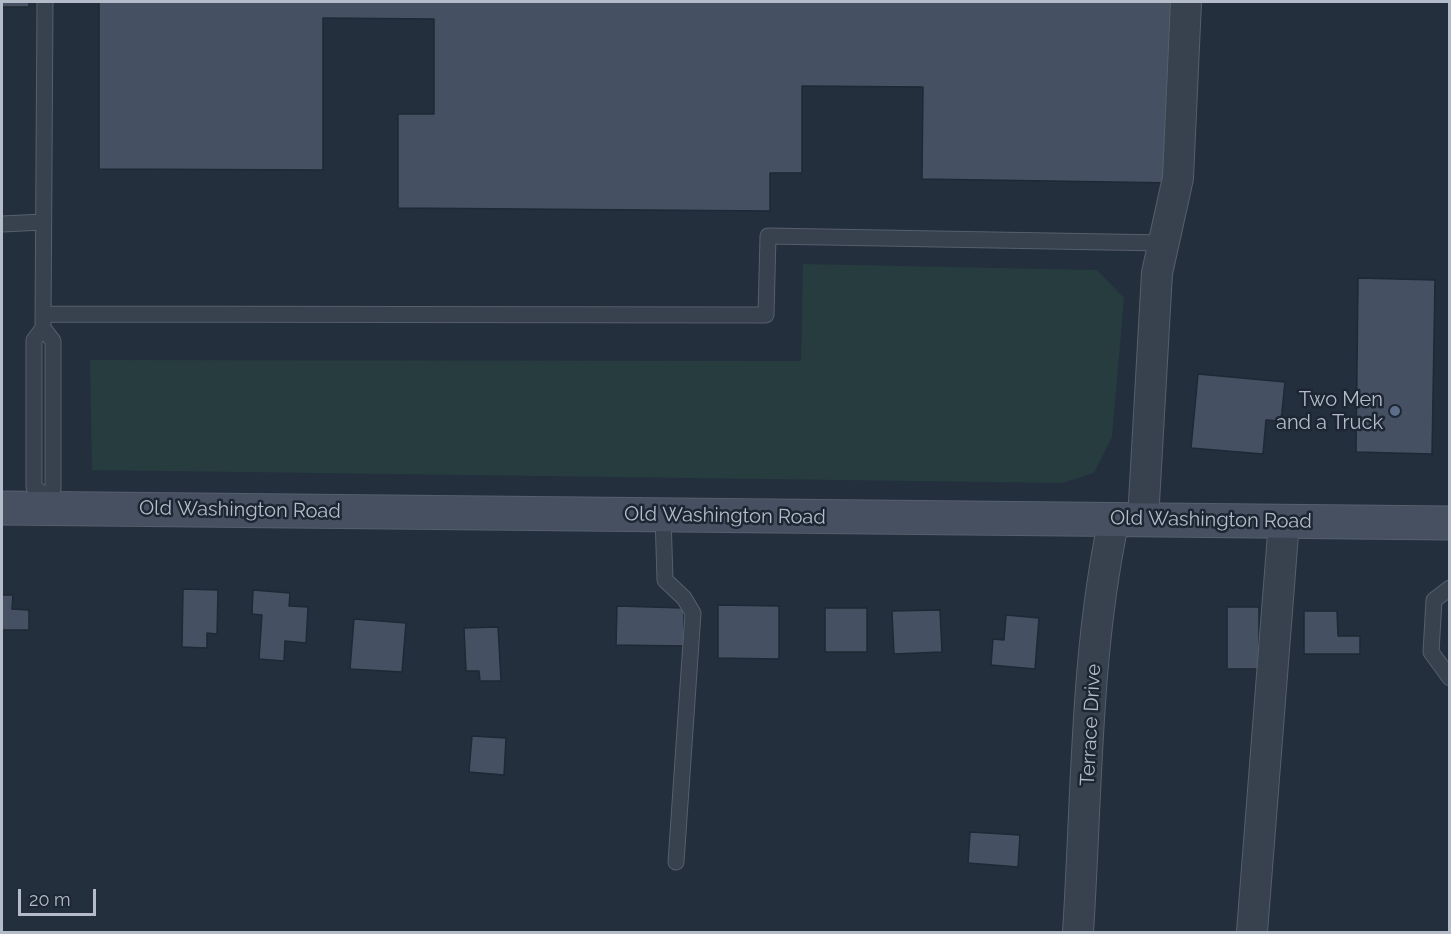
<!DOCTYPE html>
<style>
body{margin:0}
#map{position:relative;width:1451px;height:934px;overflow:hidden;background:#242f3e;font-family:Raleway,sans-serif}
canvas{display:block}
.frame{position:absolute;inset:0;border:3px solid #b4bcc9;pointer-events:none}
.scale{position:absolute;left:18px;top:889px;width:78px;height:27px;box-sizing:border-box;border:3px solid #b4bcc9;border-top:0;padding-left:8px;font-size:18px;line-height:21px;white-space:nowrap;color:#b4bcc9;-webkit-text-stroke:4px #1d2633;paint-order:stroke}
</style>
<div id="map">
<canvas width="1451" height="934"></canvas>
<div class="frame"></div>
<div class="scale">20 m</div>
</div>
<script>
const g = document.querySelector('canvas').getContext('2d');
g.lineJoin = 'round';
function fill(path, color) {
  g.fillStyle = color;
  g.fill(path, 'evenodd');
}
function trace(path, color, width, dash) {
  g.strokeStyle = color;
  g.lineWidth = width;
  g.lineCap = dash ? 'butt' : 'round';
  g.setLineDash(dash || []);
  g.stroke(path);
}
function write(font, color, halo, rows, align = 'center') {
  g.font = font + ' Raleway,sans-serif';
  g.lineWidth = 5;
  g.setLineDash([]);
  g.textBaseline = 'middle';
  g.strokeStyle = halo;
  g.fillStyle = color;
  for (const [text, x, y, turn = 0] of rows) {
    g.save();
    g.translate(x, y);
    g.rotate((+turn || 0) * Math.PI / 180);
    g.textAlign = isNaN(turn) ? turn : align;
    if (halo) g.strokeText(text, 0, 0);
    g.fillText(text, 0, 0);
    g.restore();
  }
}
const green = new Path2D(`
 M803 264 1097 270 1124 298 1112 437 1094 473 1062 483 92 470 90 360 801 361Z`);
const building = new Path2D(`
 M2 2H29V7H2Z
 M99 2H1178L1177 183 922 179 923 87 802 86V173H770V211L398 208V114H434V19L323 18V170L99 169Z
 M1358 278 1435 280 1432 454 1356 452Z
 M1198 374 1285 382 1281 421 1266 420 1263 454 1191 448Z
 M183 589 218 590 217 634 207 633V648L182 647Z
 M253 590 290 593 289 606 308 607 306 643 285 641 284 661 259 659 262 615 252 614Z
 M2 595H13L12 609 29 610V630H2Z
 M718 605 779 606V659L718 658Z
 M617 606 684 608V646L616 645Z
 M1227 607H1259V669H1227Z
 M825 608H867V652H825Z
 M940 610 942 652 894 654 892 611Z
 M1304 611H1337L1338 636H1360V654H1304Z
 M1006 615 1039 618 1035 669 991 665 993 639 1004 640Z
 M354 619 406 623 402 672 350 669Z
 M498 627 501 681H480L479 671H466L464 628Z
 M472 736 506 738 504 775 469 772Z
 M970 832 1020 835 1018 867 968 863Z`);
const lane = new Path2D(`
 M2 224 43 222
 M43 314 766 315 768 236 1164 243
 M43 328 34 340V487L45 495
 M45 495 53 489V341L43 328 45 2
 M663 515 665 580 684 598 693 613 676 862
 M1450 588 1434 600 1431 652 1450 678`);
const street = new Path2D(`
 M1143 520 1157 273 1178 178 1186 2
 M1078 932C1087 795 1085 654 1114 519
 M1252 932 1284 521`);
const secondary = new Path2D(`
 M2 508 1450 523`);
const markers = [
 [1395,411,6,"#5c6f8a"]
];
const poiNames = [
 ["Two Men",1383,400],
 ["and a Truck",1383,423]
];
const streetNames = [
 ["Old Washington Road",240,510,1],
 ["Old Washington Road",725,516,1],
 ["Old Washington Road",1211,520,1],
 ["Terrace Drive",1091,725,-87]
];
fill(green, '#263c3f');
fill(building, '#455162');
trace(building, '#1f2835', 1.5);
trace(lane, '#565f6c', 17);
trace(street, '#565f6c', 32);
trace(secondary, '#565f6c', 35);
trace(lane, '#38414e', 15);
trace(street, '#38414e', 30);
trace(secondary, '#465061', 33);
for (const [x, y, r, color] of markers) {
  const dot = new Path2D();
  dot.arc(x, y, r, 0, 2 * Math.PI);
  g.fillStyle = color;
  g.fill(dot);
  trace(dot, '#1d2633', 2);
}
write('20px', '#b4bcc9', '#1d2633', poiNames, 'right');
write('20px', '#b4bcc9', '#1d2633', streetNames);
</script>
